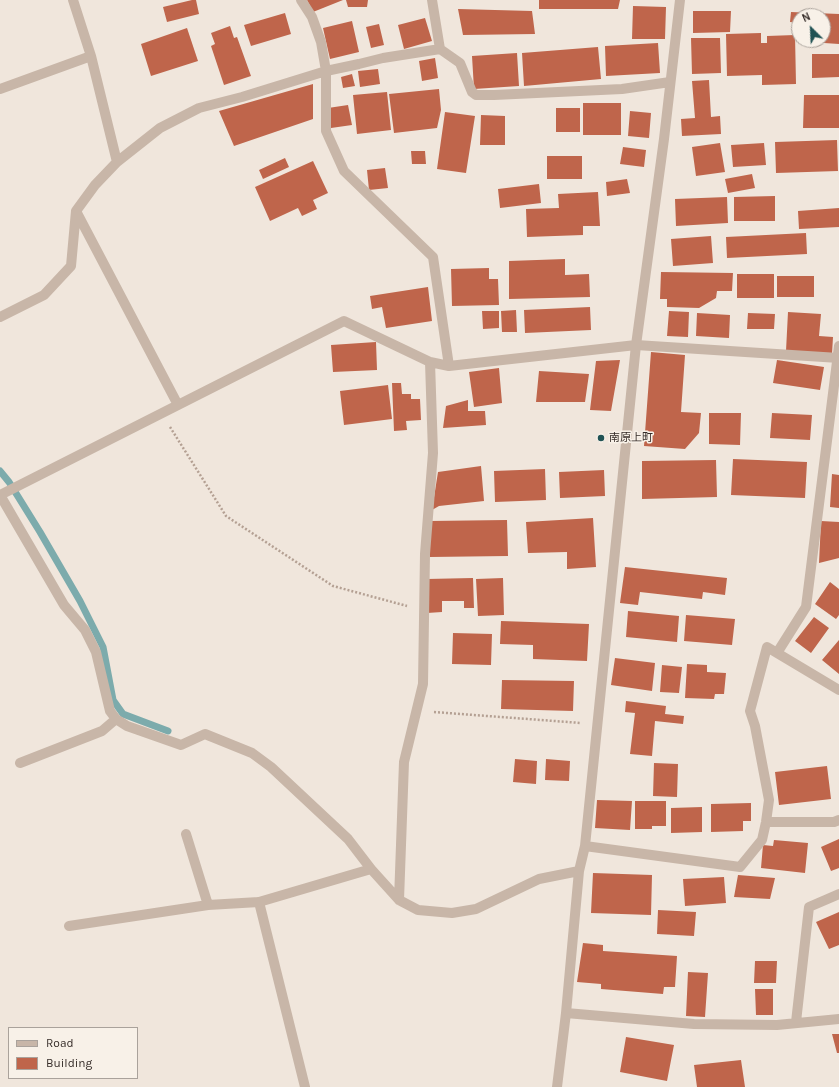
<!DOCTYPE html>
<meta charset="utf-8">
<style>
body{margin:0}
#map{position:relative;width:839px;height:1087px;overflow:hidden;background:#f0e6dc;font-family:Karla,sans-serif}
canvas{display:block}
.legend{position:absolute;left:8px;top:1027px;width:130px;height:52px;box-sizing:border-box;background:#f8f1e8;border:1px solid #aaa29b;margin:0;padding:5px 7px;list-style:none;font-size:12px;color:#352c28}
.legend li{display:flex;align-items:center;gap:8px;height:20px}
.legend b{width:20px;border:1px solid #aaa29b}
.north{position:absolute;left:791px;top:8px;width:40px;height:40px;box-sizing:border-box;background:#f8f1e8;border:1px solid #aaa29b;border-radius:50%;rotate:336deg;font-size:11px;font-weight:700;line-height:16px;text-align:center;color:#352c28}
.north::after{content:'';display:block;margin:auto;width:14px;height:18px;background:#205254;clip-path:polygon(50% 0,100% 100%,50% 72%,0 100%)}
</style>
<div id="map">
<canvas width="839" height="1087"></canvas>
<ul class="legend">
<li><b style="height:5px;background:#c8b6a8"></b>Road</li>
<li><b style="height:11px;background:#bf654b"></b>Building</li>
</ul>
<div class="north">N</div>
</div>
<script>
const g = document.querySelector('canvas').getContext('2d');
g.lineJoin = 'round';
function trace(path, color, width, dash) {
  g.strokeStyle = color;
  g.lineWidth = width;
  g.lineCap = dash ? 'butt' : 'round';
  g.setLineDash(dash || []);
  g.stroke(path);
}
function fill(path, color) {
  g.fillStyle = color;
  g.fill(path, 'evenodd');
}
function write(font, color, halo, rows, align = 'center') {
  g.font = font + ' Karla,"Noto Sans JP",sans-serif';
  g.lineWidth = 3;
  g.setLineDash([]);
  g.textBaseline = 'middle';
  g.strokeStyle = halo;
  g.fillStyle = color;
  for (const [text, x, y, turn = 0] of rows) {
    g.save();
    g.translate(x, y);
    g.rotate((+turn || 0) * Math.PI / 180);
    g.textAlign = isNaN(turn) ? turn : align;
    if (halo) g.strokeText(text, 0, 0);
    g.fillText(text, 0, 0);
    g.restore();
  }
}
const stream = new Path2D(`
 M0 471 9 482 40 532 80 601 103 647 113 700 123 714 168 731`);
const building = new Path2D(`
 M192 0H196L199 14 167 22 163 7Z
 M307 0H343L313 12Z
 M346 0H368L367 7H348Z
 M539 0H620L618 9H539Z
 M633 6 666 7 665 39H632Z
 M458 9 532 11 535 34 463 35Z
 M693 11H731L730 32 693 33Z
 M791 12 839 14V44L809 42V40H823V16H799V23L790 22Z
 M285 13 291 34 251 46 244 25Z
 M425 18 432 41 404 49 398 25Z
 M352 21 359 52 330 59 323 28Z
 M379 24 384 45 371 48 366 27Z
 M230 26 234 38 237 37 251 76 224 85 211 46 215 44 211 33Z
 M187 28 198 61 151 76 141 44Z
 M761 33V43H767V36L795 35 796 84 762 85V75L727 76 726 34Z
 M691 38H720L721 73 692 74Z
 M658 43 660 73 606 76 605 46Z
 M598 47 601 79 524 86 522 53Z
 M517 53 519 86 474 89 472 56Z
 M812 54H839V77L812 78Z
 M435 58 438 78 422 81 419 61Z
 M378 69 380 84 360 87 358 71Z
 M352 74 355 86 343 88 341 77Z
 M709 80 711 117 720 116 721 134 682 136 681 119 695 118 692 81Z
 M313 84V119L234 146 219 111Z
 M439 89 441 110 437 128 394 133 389 94Z
 M387 92 391 130 357 134 353 95Z
 M804 95H839V128H803Z
 M583 103H621V135H583Z
 M348 105 352 125 331 128 328 108Z
 M556 108H580V132H556Z
 M630 111 651 113 649 138 628 136Z
 M445 112 475 116 466 173 437 169Z
 M481 115 505 116V145H480Z
 M837 140 838 171 776 173 775 142Z
 M720 143 725 172 696 176 692 147Z
 M764 143 766 165 733 167 731 145Z
 M623 147 646 150 644 167 620 164Z
 M411 151H425L426 164H412Z
 M547 156H582V179H547Z
 M285 158 289 167 263 179 259 170Z
 M313 161 328 193 313 200 317 209 302 216 298 208 270 221 255 187Z
 M385 168 388 188 369 190 367 170Z
 M752 174 755 188 728 193 725 179Z
 M627 179 630 193 607 196 606 182Z
 M539 184 541 203 500 208 498 189Z
 M598 192 600 226H583V235L527 237 526 209 559 208 558 194Z
 M775 196V221H734V197Z
 M727 197 728 223 676 226 675 199Z
 M839 208V227L799 229 798 211Z
 M806 233 807 254 727 258 726 237Z
 M711 236 713 263 673 266 671 239Z
 M565 259V275L589 274 590 297 509 299V261Z
 M489 268V279H498L499 305 452 306 451 269Z
 M661 272 733 273 732 291H717L716 298 699 308 667 307V299H660Z
 M737 274H774V298H737Z
 M777 276H814V297H777Z
 M428 287 432 321 386 328 382 307 372 309 370 296Z
 M590 307 591 330 525 333 524 310Z
 M516 310 517 332H502L501 311Z
 M482 311H499V328L483 329Z
 M669 311 689 312 688 337 667 336Z
 M788 312 821 314 819 336 833 337 832 354 786 351Z
 M697 313 730 315 729 338 696 336Z
 M748 313 775 314 774 329H747Z
 M376 342 377 370 333 372 331 345Z
 M651 352 685 355 681 412 701 413 699 433 685 449 644 446Z
 M620 360 611 411 590 410 596 361Z
 M777 360 824 367 820 390 773 383Z
 M499 368 502 403 474 407 469 372Z
 M539 371 589 374 585 402H536Z
 M392 383H401L402 394H411V399H420L421 420 406 421 407 430 394 431Z
 M388 385 392 419 344 425 340 391Z
 M468 400V411H485L486 425 443 428 446 406Z
 M709 413H741L740 445 709 444Z
 M772 413 812 415 810 440 770 438Z
 M733 459 807 462 805 498 731 495Z
 M716 460 717 497 642 499V461Z
 M481 466 484 501 439 506 432 510 438 472Z
 M545 469 546 500 495 502 494 471Z
 M604 470 605 496 560 498 559 472Z
 M832 474 839 475V508L830 507Z
 M593 518 596 567 567 569V552L528 553 526 522Z
 M507 520 508 556 430 557V521Z
 M821 521 839 522V558L819 563Z
 M625 567 727 578 725 595 703 592 702 599 640 592 638 605 620 603Z
 M473 578 474 608H464V601H442V612L427 613V579Z
 M503 578 504 615 478 616 476 579Z
 M830 582 839 589V615L836 619 815 604Z
 M628 611 679 616 677 642 626 637Z
 M686 615 735 619 732 645 684 641Z
 M814 617 829 628 811 653 795 641Z
 M501 621 589 624 587 661 533 659V645L500 644Z
 M453 633 492 634 491 665 452 664Z
 M839 640V674L822 660Z
 M615 658 655 663 652 691 611 685Z
 M687 664 707 665V672L726 673 724 694H715L714 699 685 698Z
 M662 665 682 667 679 693 660 692Z
 M502 680 574 681 573 711 501 709Z
 M626 701 666 706 665 714 684 716 683 724 655 721 652 756 630 754 635 713 625 712Z
 M515 759 537 761 536 784 513 782Z
 M546 759 570 761 569 781 545 780Z
 M654 763 678 764 677 797 653 796Z
 M827 766 831 799 779 805 775 772Z
 M597 800 632 801 630 830 595 828Z
 M635 801H666V826H652V829H635Z
 M751 803V821H743V831L711 832V804Z
 M702 807V832L671 833V808Z
 M839 839V868L831 871 821 847Z
 M774 840 808 843 805 873 761 868 763 845 773 846Z
 M593 873 652 875 651 915 591 913Z
 M738 875 775 878 770 899 734 897Z
 M724 877 726 903 685 906 683 879Z
 M658 910 696 912 694 936 657 934Z
 M839 912V945L829 949 816 922Z
 M583 943 603 945V951L677 956 675 987H664L663 994 601 989V984L577 982Z
 M755 961H777L776 983H754Z
 M688 972 708 973 705 1017 686 1016Z
 M755 989H773V1015H756Z
 M832 1034H839V1053H837Z
 M626 1037 674 1045 667 1081 620 1072Z
 M741 1060 745 1087H697L694 1065Z`);
const path = new Path2D(`
 M170 427 226 516 333 586 407 606
 M434 712 581 723`);
const lane = new Path2D(`
 M636 345 839 358
 M259 902 305 1087`);
const street = new Path2D(`
 M301 0 312 17 321 42 326 71V131L344 171 433 257 449 366
 M432 0 440 49 460 63 472 92 476 95H494L622 89 670 82
 M91 56 117 162 160 128 199 108 242 97 326 71 359 64 383 58 440 49
 M0 89 91 56 73 0
 M76 211 178 405
 M0 317 44 295 71 266 76 211 95 185 117 162
 M0 495 64 605 85 630 96 652 110 711 116 719 127 726 181 745 205 734 252 753 271 767 348 839 371 869 399 900 418 910 452 913 476 909 539 879 579 871
 M0 495 344 321 430 362 449 366 636 345
 M777 653 806 607 839 346
 M20 763 102 731 116 719
 M766 822H834L839 820
 M186 834 208 905
 M585 846 740 867 762 840 766 822 769 800 755 726 750 711 767 647 839 690
 M399 900 404 762 423 684 425 554 433 453 430 362
 M69 926 208 905 259 902 371 869
 M566 1013 694 1024 777 1025 839 1019
 M796 1022 809 907 839 894
 M557 1087 566 1013 579 871 585 846 636 345 664 139 680 0`);
const markers = [
 [601,438,4,"#205254"]
];
const poiNames = [
 ["南原上町",609,438]
];
trace(stream, '#7cabac', 7);
fill(building, '#bf654b');
trace(path, '#b4a093', 2.5, [2, 2]);
trace(lane, '#c8b6a8', 10);
trace(street, '#c8b6a8', 10);
for (const [x, y, r, color] of markers) {
  const dot = new Path2D();
  dot.arc(x, y, r, 0, 2 * Math.PI);
  g.fillStyle = color;
  g.fill(dot);
  trace(dot, '#f8f1e8', 1.5);
}
write('11px', '#352c28', '#f8f1e8', poiNames, 'left');
</script>
